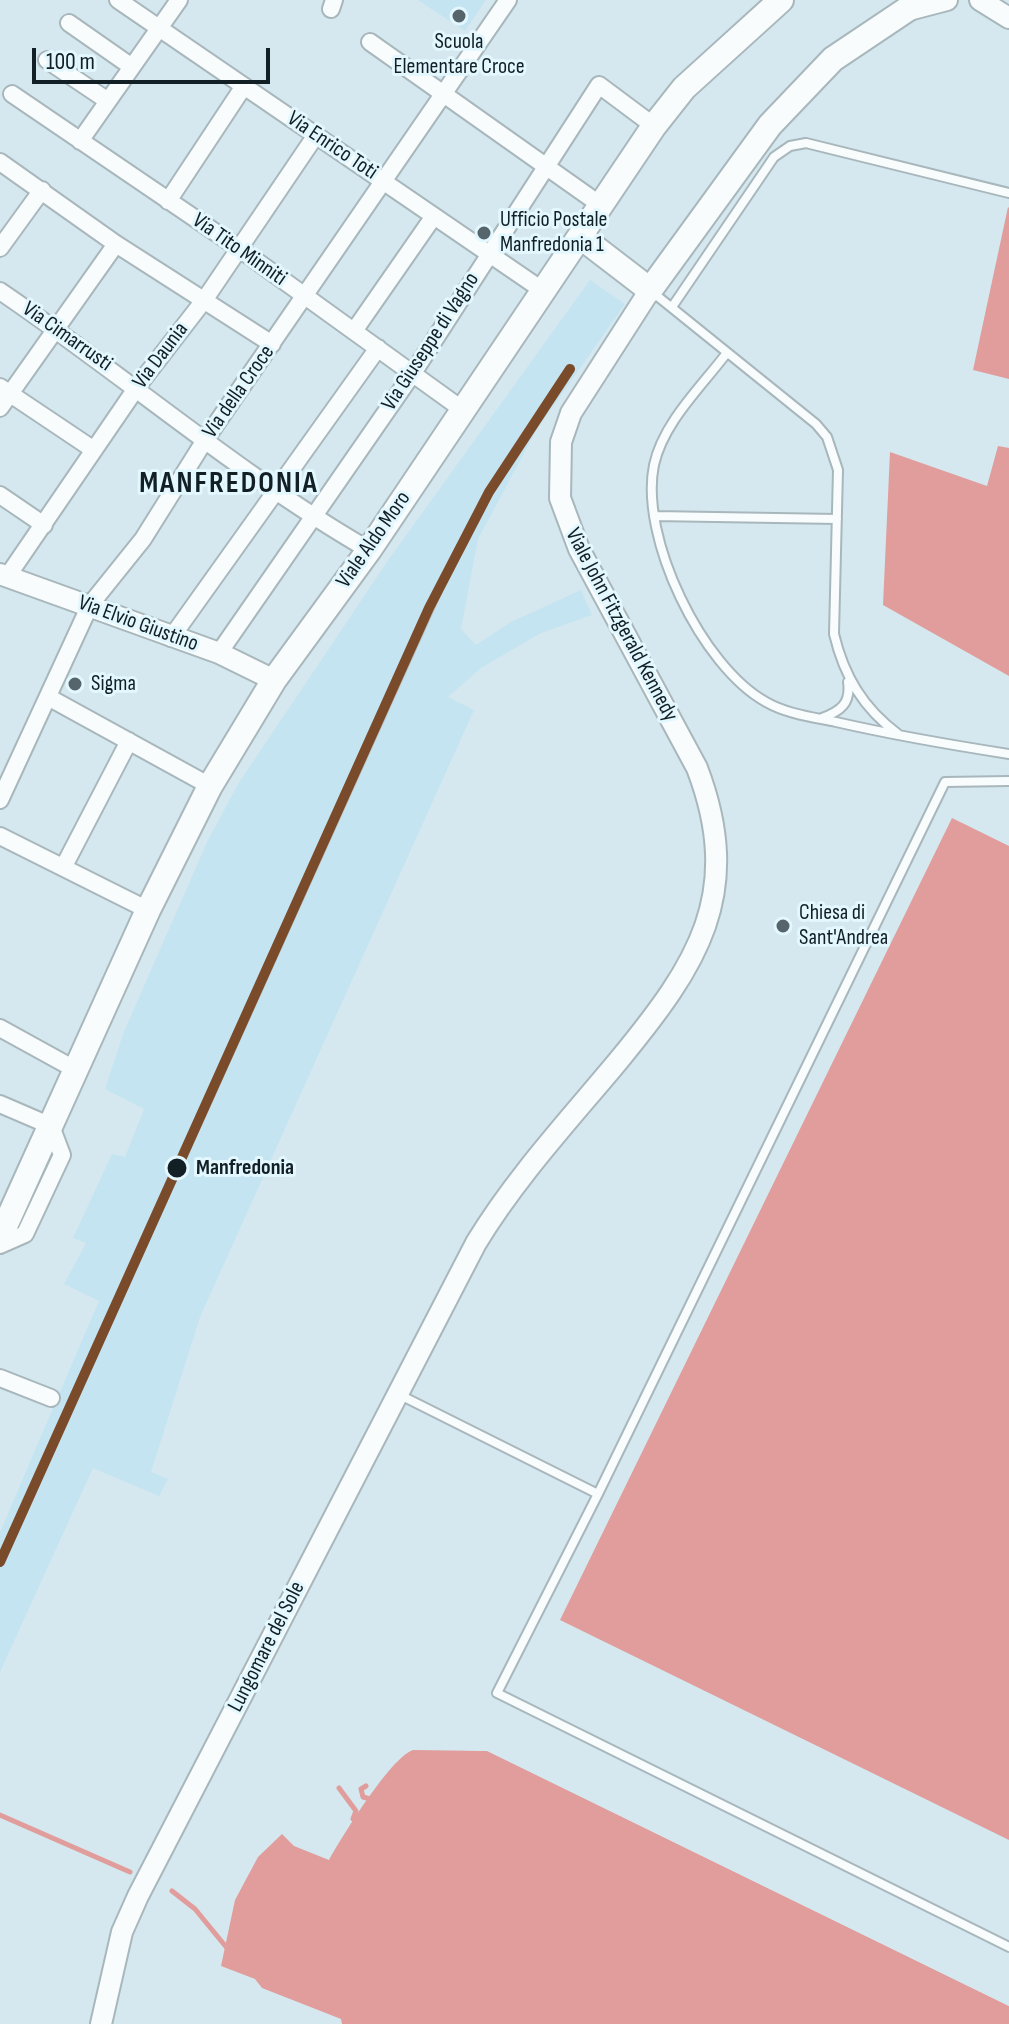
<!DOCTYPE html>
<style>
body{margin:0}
#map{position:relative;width:1009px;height:2024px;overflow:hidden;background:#d5e8ef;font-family:"Sofia Sans Condensed",sans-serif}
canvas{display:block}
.scale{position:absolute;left:32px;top:48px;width:238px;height:36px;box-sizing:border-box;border:4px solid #121f24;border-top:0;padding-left:10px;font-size:24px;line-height:28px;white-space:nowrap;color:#121f24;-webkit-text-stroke:6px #e3f7ff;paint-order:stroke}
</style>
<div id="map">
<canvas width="1009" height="2024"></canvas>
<div class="scale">100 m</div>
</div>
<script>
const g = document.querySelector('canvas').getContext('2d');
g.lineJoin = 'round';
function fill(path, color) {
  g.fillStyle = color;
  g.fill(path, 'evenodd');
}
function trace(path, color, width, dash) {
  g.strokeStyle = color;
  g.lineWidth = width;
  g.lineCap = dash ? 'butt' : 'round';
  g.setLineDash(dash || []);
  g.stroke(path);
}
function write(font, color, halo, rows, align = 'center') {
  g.font = font + ' "Sofia Sans Condensed",sans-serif';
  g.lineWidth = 6;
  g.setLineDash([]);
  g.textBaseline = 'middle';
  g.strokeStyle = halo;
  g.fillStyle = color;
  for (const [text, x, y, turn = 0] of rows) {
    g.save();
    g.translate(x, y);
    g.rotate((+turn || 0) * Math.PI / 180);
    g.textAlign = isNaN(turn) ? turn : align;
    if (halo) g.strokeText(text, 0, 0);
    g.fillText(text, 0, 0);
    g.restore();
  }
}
const built = new Path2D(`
 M418 0H486L465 31Z
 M590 280 625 304 536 431 478 539 461 629 476 645 511 622 581 590 592 615 541 633 481 668 448 697 474 710 200 1317 151 1472 168 1479 159 1496 93 1468 0 1672V1532L99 1301 64 1284 86 1243 73 1238 112 1154 125 1157 144 1109 105 1089 123 1034 208 840 238 784 389 559Z`);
const water = new Path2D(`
 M1008 207 1009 208V379L973 370Z
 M998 446 1009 448V676L883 605 890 452 987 486Z
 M952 818 1009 846V1840L560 1620Z
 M438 1749 487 1751 1009 2006V2024H342L341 2019 262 1988 255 1979 221 1966 235 1900 258 1857 282 1834 294 1846 329 1860C342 1837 390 1758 413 1750 420 1748 430 1749 438 1749Z`);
const pier = new Path2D(`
 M438 1745 489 1748 1009 2002V2006L488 1751 412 1750 413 1746Z`);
const stream = new Path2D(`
 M366 1786 361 1789 363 1797 370 1799
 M339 1788 356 1811 353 1819
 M0 1815 130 1872
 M172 1891 195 1909 227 1948`);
const service = new Path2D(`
 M651 291 816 424 827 437 838 470 834 634C844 676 863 708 898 734
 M672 307 774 157 790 146 806 143 1009 193
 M726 354C701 387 663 423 654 465 639 537 702 667 766 702 787 714 812 717 836 722 893 735 951 745 1009 754
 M654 516 837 519
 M822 718C841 711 851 703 848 682
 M1009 781 945 782 598 1494 497 1693 1009 1947
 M398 1394 598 1494`);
const minor = new Path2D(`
 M118 0 545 292
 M331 9 334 0
 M69 23 132 67
 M370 42 602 206
 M47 60 108 101
 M12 94 237 247 463 410
 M80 141 179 0
 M0 162 116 244 272 344
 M168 201 244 86
 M0 248 42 190
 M0 291C124 375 239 475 369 550
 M354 331 434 216
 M0 387 94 450
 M0 408 116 244
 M0 495 44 525
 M7 577 137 387 205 299 316 135
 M171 638 378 348
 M219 653 413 373 599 85 654 126
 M48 697 210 786
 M0 800 90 605 143 539 205 440 508 0
 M0 836 148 910
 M64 866 129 741
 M0 1028 78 1071
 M0 1104 51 1126 62 1155 25 1234 0 1245
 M0 1378 51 1398`);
const tertiary = new Path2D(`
 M980 0 1009 18
 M905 11 947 0
 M0 574 219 653 274 680
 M101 2024 122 1932 138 1896 476 1243C516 1177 570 1119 619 1060 697 965 745 894 697 768L579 549 560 498 561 442 571 413 650 290`);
const secondary = new Path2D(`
 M581 237 650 290 770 125 833 59 921 0
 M0 1237 148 910 210 786 274 680 369 550 654 126 684 88 781 0`);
const rail = new Path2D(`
 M173 1180 450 566 489 492 570 369`);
const rail1 = new Path2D(`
 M0 1562 429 608 489 492 570 369`);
const markers = [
 [459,16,8,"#56656b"],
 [484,233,8,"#56656b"],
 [75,684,8,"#56656b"],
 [783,926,8,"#56656b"],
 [177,1168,11,"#121f24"]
];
const poiNames = [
 ["Scuola",459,42,"center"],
 ["Elementare Croce",459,67,"center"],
 ["Ufficio Postale",500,220],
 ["Manfredonia 1",500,245],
 ["Sigma",91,684],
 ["Chiesa di",799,913],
 ["Sant'Andrea",799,938]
];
const streetNames = [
 ["Via Enrico Toti",332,146,34],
 ["Via Tito Minniti",239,250,35],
 ["Via Cimarrusti",67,337,35],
 ["Via Giuseppe di Vagno",431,342,-57],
 ["Via Daunia",161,356,-53],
 ["Via della Croce",239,392,-55],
 ["Viale Aldo Moro",374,540,-55],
 ["Via Elvio Giustino",138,624,20],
 ["Viale John Fitzgerald Kennedy",621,625,62],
 ["Lungomare del Sole",267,1647,-63]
];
const stopNames = [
 ["Manfredonia",196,1168]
];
const districtNames = [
 ["MANFREDONIA",229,484]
];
fill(built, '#c4e4f1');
fill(water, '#e09d9c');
fill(pier, '#d5e8ef');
trace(stream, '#e09d9c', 5);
trace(service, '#a8b7bc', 12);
trace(minor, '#a8b7bc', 20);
trace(tertiary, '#a8b7bc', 24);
trace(secondary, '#a8b7bc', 28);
trace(service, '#f9fcfd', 8);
trace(minor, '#f9fcfd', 16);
trace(tertiary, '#f9fcfd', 20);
trace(secondary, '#f9fcfd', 24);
trace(rail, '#bcc1c3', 8);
trace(rail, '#e3f7ff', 5, [15]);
trace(rail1, '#7a4b2a', 10);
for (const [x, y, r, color] of markers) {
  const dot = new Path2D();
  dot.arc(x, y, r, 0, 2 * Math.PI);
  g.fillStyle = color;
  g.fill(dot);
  trace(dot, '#e3f7ff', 3);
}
write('22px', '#121f24', '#e3f7ff', poiNames, 'left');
write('22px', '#121f24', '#e3f7ff', streetNames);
write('bold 22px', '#121f24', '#e3f7ff', stopNames, 'left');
g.letterSpacing = '2px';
write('bold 30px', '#121f24', '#e3f7ff', districtNames);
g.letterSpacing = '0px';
</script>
